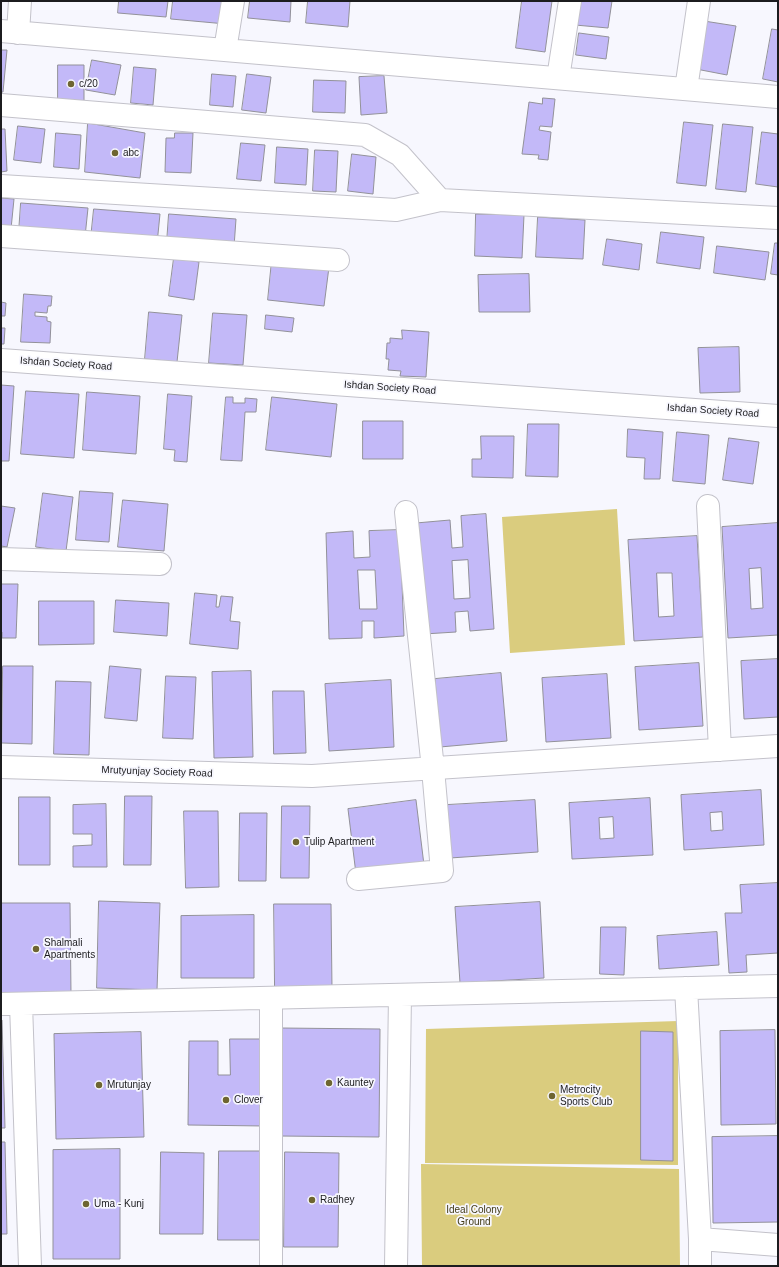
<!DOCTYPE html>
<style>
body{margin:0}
#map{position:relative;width:779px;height:1267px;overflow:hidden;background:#f7f7fe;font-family:Arial,sans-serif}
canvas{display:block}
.frame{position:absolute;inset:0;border:2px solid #1c1c1f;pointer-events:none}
</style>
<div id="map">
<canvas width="779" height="1267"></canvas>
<div class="frame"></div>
</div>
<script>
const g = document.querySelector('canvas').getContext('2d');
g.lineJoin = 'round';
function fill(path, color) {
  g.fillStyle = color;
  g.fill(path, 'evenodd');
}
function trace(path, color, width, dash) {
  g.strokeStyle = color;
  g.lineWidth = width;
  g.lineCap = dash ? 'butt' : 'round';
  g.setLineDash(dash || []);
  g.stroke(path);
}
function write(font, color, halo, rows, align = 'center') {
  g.font = font + ' Arial,sans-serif';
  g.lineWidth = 3.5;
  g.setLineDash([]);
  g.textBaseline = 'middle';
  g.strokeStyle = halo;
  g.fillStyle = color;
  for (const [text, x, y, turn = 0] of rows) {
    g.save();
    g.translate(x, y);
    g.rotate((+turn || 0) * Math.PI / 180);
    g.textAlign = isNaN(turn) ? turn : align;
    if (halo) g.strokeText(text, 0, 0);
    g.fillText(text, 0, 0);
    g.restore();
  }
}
const green = new Path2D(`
 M617 509 625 645 510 653 502 517Z
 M678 1021V1165L425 1163 426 1029Z
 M421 1164 679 1169 680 1266H422Z`);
const building = new Path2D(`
 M119 1H168L166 17 118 13Z
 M173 1H228L226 24 171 19Z
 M250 1H291L290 22 248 18Z
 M308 1H350L348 27 306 23Z
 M522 1H552L545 52 516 48Z
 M578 1H612L608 28 575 25Z
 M704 21 736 26 727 75 696 69Z
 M772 29 778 30V82L763 79Z
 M579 33 609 37 606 59 576 55Z
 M1 50H7L3 92H1Z
 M92 60 121 65 115 95 86 90Z
 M58 65H84V103H58Z
 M134 67 156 69 153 105 131 103Z
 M212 74 236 76 233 107 210 105Z
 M247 74 271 77 266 113 242 110Z
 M384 76 387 113 361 115 359 77Z
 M314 80 346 81 345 113 313 112Z
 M543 98 555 99 552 127 540 126 539 130 551 132 548 160 538 159 539 155 522 154 529 102 542 104Z
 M684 122 713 125 706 186 677 183Z
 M88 123 145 133 140 178 85 172Z
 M723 124 753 127 746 192 716 189Z
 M18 126 45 129 41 163 14 160Z
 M1 129H5L7 171 1 172Z
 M762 132 778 134V187L756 184Z
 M56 133 81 135 79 169 54 167Z
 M175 133H193L191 173 165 172 166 138H174Z
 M241 143 265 145 261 181 237 179Z
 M277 147 308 149 306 185 275 183Z
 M315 150 338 151 336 192 313 191Z
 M352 154 376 157 373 194 348 191Z
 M1 198 14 199 11 229 1 228Z
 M21 203 88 208 85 237 19 232Z
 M94 209 160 214 157 244 91 238Z
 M169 214 236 219 234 247 167 242Z
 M476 214 524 215 522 258 475 256Z
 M538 217 585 220 583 259 536 257Z
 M661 232 704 237 700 269 657 263Z
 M607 239 642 244 639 270 603 265Z
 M775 243H778V275L771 274Z
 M717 246 769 252 765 280 714 273Z
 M174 258 199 262 194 300 169 296Z
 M272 260 329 267 324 306 268 300Z
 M529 274 530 312H479L478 275Z
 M24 294 52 296 51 306H48L47 313 35 312V316L47 317V321L51 322 50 343 21 342Z
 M1 302 6 303 5 316H1Z
 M149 312 182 315 177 362 145 359Z
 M213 313 247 315 243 365 209 363Z
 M266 315 294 318 292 332 265 329Z
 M1 328H5L4 344H1Z
 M402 330 429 332 426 377 400 376 401 371 388 370 389 359H386L387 343H390V338L402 339Z
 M739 347 740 392 700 393 698 348Z
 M1 385 14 386 9 461H1Z
 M26 391 79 394 74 458 21 454Z
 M87 392 140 396 136 454 83 450Z
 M168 394 192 396 187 462 174 461 175 450 164 449Z
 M226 397H233V403H245V398L257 399 256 412H245L242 461 221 460Z
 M272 397 337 404 331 457 266 450Z
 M363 421H403V459H363Z
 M528 424H559L558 477 526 476Z
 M628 429 663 432 660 479H644L645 458 627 457Z
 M677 432 709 435 705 484 673 481Z
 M481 436H514L513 478 472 477V459H481Z
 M729 438 759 442 753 484 723 480Z
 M80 491 113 493 109 542 76 540Z
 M43 493 73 497 66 551 36 547Z
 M123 500 168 504 164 551 118 547Z
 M1 506 15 508 7 547 1 546Z
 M486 514 494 629 470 631 468 611 455 612 456 632 424 634 416 523 450 520 452 548 463 547 461 516ZM468 560 470 598 454 599 452 561Z
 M778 523V635L728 638 722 527ZM761 568 763 608 751 609 749 569Z
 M400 530 404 636 374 638V621H362V638L329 639 326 533 353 531 354 558 370 557 369 531ZM358 570H375L377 609H360Z
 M697 536 703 637 634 641 628 540ZM657 573H672L674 616 659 617Z
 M1 584H18L16 638H2V632H1Z
 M195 593 217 595 216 607H219L221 596 233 597 230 621 240 622 238 649 190 644Z
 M116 600 169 603 167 636 114 632Z
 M39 601H94V644L39 645Z
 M778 659V717L744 719 741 661Z
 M699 663 703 726 639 730 635 667Z
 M3 666H33L32 744 2 743Z
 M110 666 141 669 137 721 105 718Z
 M251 671 253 757 214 758 212 672Z
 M501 673 507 741 440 747 435 679Z
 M607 674 611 738 546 742 542 678Z
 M166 676 196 677 193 739 163 738Z
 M391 680 394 747 329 751 325 684Z
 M56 681 91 682 89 755 54 754Z
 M273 691H304L306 753 274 754Z
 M761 790 764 845 684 850 681 795ZM722 812 723 830 711 831 710 813Z
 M125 796H152L151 865H124Z
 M19 797H50V865H19Z
 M650 798 653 855 572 859 569 803ZM613 817 614 838 600 839 599 818Z
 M416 800 424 865 356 874 348 809Z
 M535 800 538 852 450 858 447 805Z
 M106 804 107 867H73V846L92 845V834H73V805Z
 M282 806H310L309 878H281Z
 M184 811H218L219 887 186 888Z
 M240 813H267L266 881H239Z
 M778 883V953L746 955 747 972 729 973 725 913H742L740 885Z
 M99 901 160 903 157 990 97 988Z
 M540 902 544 978 460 983 455 907Z
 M1 903H70L71 994 1 997Z
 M274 904H331L332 989 275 990Z
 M254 915V978H181V916Z
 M601 927H626L624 975 600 974Z
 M717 932 719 965 659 969 657 936Z
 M1 1020H2L5 1128H1Z
 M279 1028 380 1029 379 1137 278 1136Z
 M775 1030 776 1124 721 1125 720 1031Z
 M641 1031 673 1032V1161L641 1160Z
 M141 1032 144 1137 56 1139 54 1034Z
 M230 1039H265L264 1126 188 1125 189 1041H218V1075H230Z
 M778 1136V1222L713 1223 712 1137Z
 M1 1142H5L7 1234H1Z
 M120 1149V1259H53V1150Z
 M219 1151H261L260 1240H218Z
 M161 1152 204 1153 203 1234H160Z
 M285 1152 339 1153 338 1247H284Z`);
const minor = new Path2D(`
 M1 31 778 97
 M18 33 20 1
 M225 50 233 1
 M558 78 570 1
 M686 89 699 1
 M1 105 365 135 400 155 440 200
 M1 186 396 210 440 200 778 218
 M1 236 338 260
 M1 360 778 416
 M708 506 720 750
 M1 559 160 564
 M1 767 312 776 778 746
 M358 879 442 871 433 769 406 512
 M686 988 700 1239V1266
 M1 1004 778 986
 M21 1004 30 1266
 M700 1239 778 1245
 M271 1266V998
 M396 1266 400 995`);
const markers = [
 [71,84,4,"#6e6531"],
 [115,153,4,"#6e6531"],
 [296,842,4,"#6e6531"],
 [36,949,4,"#6e6531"],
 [329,1083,4,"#6e6531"],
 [99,1085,4,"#6e6531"],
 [552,1096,4,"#6e6531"],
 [226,1100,4,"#6e6531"],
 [312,1200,4,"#6e6531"],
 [86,1204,4,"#6e6531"]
];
const poiNames = [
 ["c/20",79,84],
 ["abc",123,153],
 ["Tulip Apartment",304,842],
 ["Shalmali",44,943],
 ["Apartments",44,955],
 ["Kauntey",337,1083],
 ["Mrutunjay",107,1085],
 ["Metrocity",560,1090],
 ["Sports Club",560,1102],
 ["Clover",234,1100],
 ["Radhey",320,1200],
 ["Uma - Kunj",94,1204]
];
const streetNames = [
 ["Ishdan Society Road",66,364,4],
 ["Ishdan Society Road",390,388,4],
 ["Ishdan Society Road",713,411,4],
 ["Mrutyunjay Society Road",157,772,2]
];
const parkNames = [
 ["Ideal Colony",474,1210],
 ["Ground",474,1222]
];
fill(green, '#dacc7e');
fill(building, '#c3b9f8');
trace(building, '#929199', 1);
trace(minor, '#c3c2ca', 24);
trace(minor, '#fff', 22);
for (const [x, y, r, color] of markers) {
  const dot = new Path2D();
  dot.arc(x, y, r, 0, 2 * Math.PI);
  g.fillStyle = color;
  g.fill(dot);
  trace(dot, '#f7f7fe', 1.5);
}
write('10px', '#1c1c1f', '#f7f7fe', poiNames, 'left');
write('10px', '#1c1c1f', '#f7f7fe', streetNames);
write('10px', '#423b16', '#f7f7fe', parkNames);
</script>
